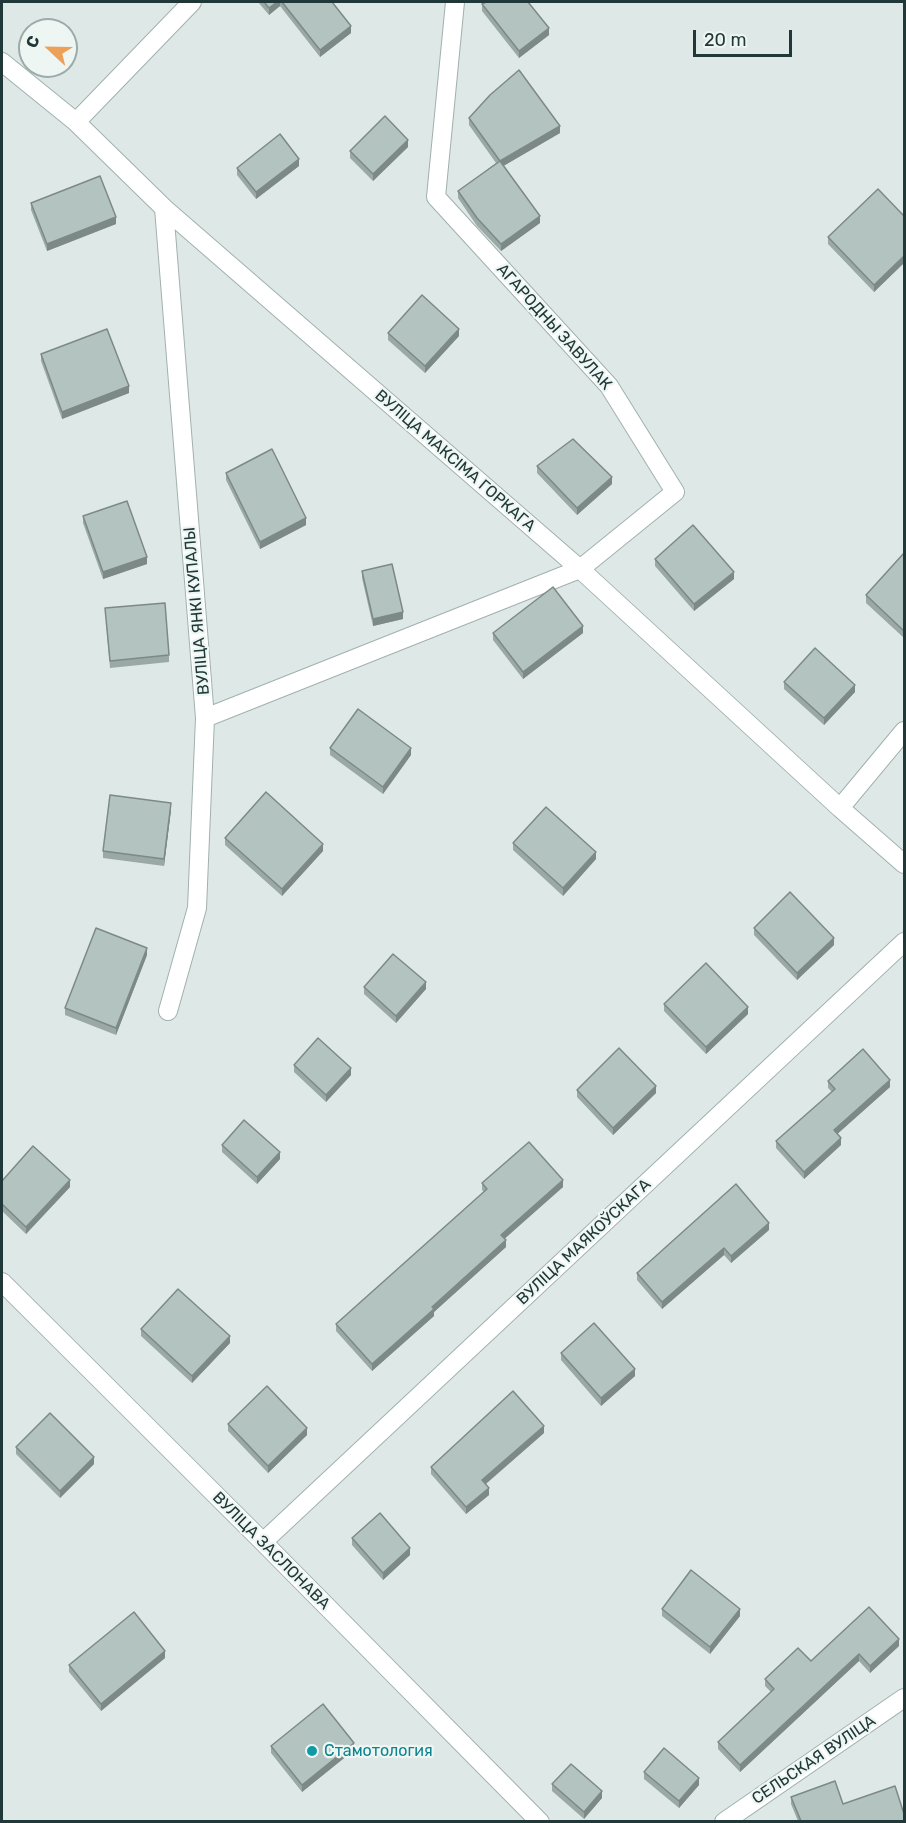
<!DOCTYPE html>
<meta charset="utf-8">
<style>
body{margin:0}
#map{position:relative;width:906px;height:1823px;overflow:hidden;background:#dee9e7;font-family:Rubik,sans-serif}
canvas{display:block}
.frame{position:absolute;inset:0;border:3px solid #203837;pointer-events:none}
.north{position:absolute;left:18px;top:18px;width:60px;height:60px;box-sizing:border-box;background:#eef6f4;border:2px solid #9caaa8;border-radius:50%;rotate:292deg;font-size:16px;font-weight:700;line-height:24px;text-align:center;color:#203837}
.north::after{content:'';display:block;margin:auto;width:21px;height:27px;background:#eda058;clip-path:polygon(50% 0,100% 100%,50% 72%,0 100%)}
.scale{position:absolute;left:693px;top:30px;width:99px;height:27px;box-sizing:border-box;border:3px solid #203837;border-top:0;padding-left:8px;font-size:18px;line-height:21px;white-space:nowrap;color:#203837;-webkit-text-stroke:4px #eef6f4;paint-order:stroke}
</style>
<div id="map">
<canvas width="906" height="1823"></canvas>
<div class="frame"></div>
<div class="north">С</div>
<div class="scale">20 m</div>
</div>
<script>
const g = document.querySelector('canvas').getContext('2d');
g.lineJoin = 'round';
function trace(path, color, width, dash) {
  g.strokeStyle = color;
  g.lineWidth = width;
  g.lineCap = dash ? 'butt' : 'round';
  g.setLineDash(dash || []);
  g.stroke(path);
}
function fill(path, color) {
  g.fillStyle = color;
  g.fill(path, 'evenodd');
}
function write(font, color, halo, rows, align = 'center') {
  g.font = font + ' Rubik,sans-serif';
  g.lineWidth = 4.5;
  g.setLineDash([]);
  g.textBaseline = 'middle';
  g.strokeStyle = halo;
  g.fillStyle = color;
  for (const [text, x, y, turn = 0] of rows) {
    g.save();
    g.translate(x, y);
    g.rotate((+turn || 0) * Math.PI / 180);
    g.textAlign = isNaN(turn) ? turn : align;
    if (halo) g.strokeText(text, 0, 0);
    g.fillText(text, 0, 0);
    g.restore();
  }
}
const minor = new Path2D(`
 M2 62 76 122 164 208 580 569 840 808 904 864
 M76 122 192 2
 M164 208 205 718 197 908 168 1011
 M205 718 580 569 675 492 609 386 436 197 455 2
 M840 808 904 731
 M2 1282 263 1542 540 1822
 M263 1542 904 942
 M724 1822 904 1698`);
const wall = new Path2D(`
 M258 2H332L351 33 320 57 280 6 269 15Z
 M482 4 549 35 519 58 482 11Z
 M469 118 560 133 503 166 540 223 501 251 477 226 458 198V191L496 163 469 125Z
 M408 147 373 181 350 158V151Z
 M299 166 256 199 237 175V168Z
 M31 203 116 224 47 251 31 210Z
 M904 216V263L874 292 828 244V237Z
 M388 333 459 336 425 373 388 340Z
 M41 354 129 393 62 419 41 361Z
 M537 466 612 484 577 515 537 473Z
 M226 473 306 525 260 549 226 480Z
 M83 516 147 564 103 579 83 523Z
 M904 553V638L866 603V595Z
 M655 559 734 579 694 611 655 566Z
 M362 571 403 619 373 626 362 578Z
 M105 608 169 655V662L110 668Z
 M493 633H583L523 679 493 640Z
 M784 682 855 692 824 725 784 689Z
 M330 748 411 755 383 794 330 755Z
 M171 810 164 866 103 858V851Z
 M225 838 323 851 282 896 225 845Z
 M513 843 596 859 563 896 513 850Z
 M754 928 834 945 797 980 754 935Z
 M147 955 116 1035 65 1015V1008Z
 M364 987 426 989 396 1023 364 994Z
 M664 1004 748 1014 706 1054 664 1011Z
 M294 1065 351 1075 326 1102 294 1072Z
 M828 1081 890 1087 837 1134 841 1145 804 1179 776 1148V1141L832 1092 828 1088Z
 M577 1090 656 1093 613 1135 577 1097Z
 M222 1145 280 1159 257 1184 222 1152Z
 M2 1181 70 1187 26 1234 2 1211Z
 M482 1183 563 1187 504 1238 506 1247 434 1312V1316L372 1371 336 1331V1324L484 1192 482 1190Z
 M769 1230 731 1263 724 1255 662 1309 637 1280V1273Z
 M141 1329 230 1343 192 1383 141 1336Z
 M561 1353 635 1376 601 1406 561 1360Z
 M228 1424 307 1435 268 1473 228 1431Z
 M544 1433 486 1484 489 1495 466 1514 431 1474V1467Z
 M16 1447 94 1464 60 1498 16 1454Z
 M352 1538 410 1555 383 1580 352 1545Z
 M662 1609 740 1616 710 1654 662 1616Z
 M899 1646 870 1673 859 1661 740 1772 718 1749V1742L771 1692 765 1686V1679L811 1661Z
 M165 1658 101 1711 69 1672V1665Z
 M271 1746 354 1750 302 1792 271 1753Z
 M644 1772 699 1785 679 1808 644 1779Z
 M552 1784 602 1798 584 1819 552 1791Z
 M791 1797 843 1804 904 1821H798L791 1804Z`);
const shadedWall = new Path2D(`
 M277 2H280V6L269 15V8Z
 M351 26V33L320 57V50Z
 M549 28V35L519 58V51Z
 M560 126V133L500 168V161Z
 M408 140V147L373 181V174Z
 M299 159V166L256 199V192Z
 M540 216V223L501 251V244Z
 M116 217V224L47 251V244Z
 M904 256V263L874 292V285Z
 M459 329V336L425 373V366Z
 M129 386V393L62 419V412Z
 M612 477V484L577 515V508Z
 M306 518V525L260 549V542Z
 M147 557V564L103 579V572Z
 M734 572V579L694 611V604Z
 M403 612V619L373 626V619Z
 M583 626V633L523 679V672Z
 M855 685V692L824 725V718Z
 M411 748V755L383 794V787Z
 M171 803V810L164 866V859Z
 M323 844V851L282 896V889Z
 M596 852V859L563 896V888Z
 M834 938V945L797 980V973Z
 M147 948V955L116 1035V1028Z
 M426 982V989L396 1023V1016Z
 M748 1007V1014L706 1054V1047Z
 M351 1068V1075L326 1102V1095Z
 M890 1080V1087L834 1137V1130Z
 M656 1086V1093L613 1135V1128Z
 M841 1138V1145L804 1179V1172Z
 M280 1152V1159L257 1184V1177Z
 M70 1180V1187L26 1234V1227Z
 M563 1180V1187L501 1242V1235Z
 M769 1223V1230L731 1263V1256Z
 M506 1240V1247L434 1312V1316L372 1371V1364L432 1307Z
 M724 1248V1255L662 1309V1302Z
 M230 1336V1343L192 1383V1376Z
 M635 1369V1376L601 1406V1398Z
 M544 1426V1433L482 1487V1480Z
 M307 1428V1435L268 1473V1466Z
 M94 1457V1464L60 1498V1491Z
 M489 1488V1495L466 1514V1507Z
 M410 1548V1555L383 1580V1573Z
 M740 1609V1616L710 1654V1647Z
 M899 1639V1646L870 1673V1666Z
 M165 1651V1658L101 1711V1704Z
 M859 1654V1661L740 1772V1765Z
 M354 1743V1750L302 1792V1785Z
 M699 1778V1785L679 1808V1801Z
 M602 1791V1798L584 1819V1812Z`);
const building = new Path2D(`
 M264 2H277L269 8Z
 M282 2H332L351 26 320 50Z
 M486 2H528L549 28 519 51 482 4Z
 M519 70 560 126 500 161 469 118 490 95Z
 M385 116 408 140 373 174 350 151Z
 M280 134 299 159 256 192 237 168Z
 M500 161 540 216 501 244 477 218 458 191Z
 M100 176 116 217 47 244 31 203Z
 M878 189 904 216V256L874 285 828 237Z
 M422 295 459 329 425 366 388 333Z
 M107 329 129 386 62 412 41 354Z
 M573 439 612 477 577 508 537 466Z
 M272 449 306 518 260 542 226 473Z
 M127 501 147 557 103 572 83 516Z
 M693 525 734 572 694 604 655 559Z
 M904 553V631L866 595Z
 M392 564 403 612 373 619 362 571Z
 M553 587 583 626 523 672 493 633Z
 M165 603 169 655 110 661 105 608Z
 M815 648 855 685 824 718 784 682Z
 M358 709 411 748 383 787 330 748Z
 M266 792 323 844 282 889 225 838Z
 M110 795 171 803 164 859 103 851Z
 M546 807 596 852 563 888 513 843Z
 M790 892 834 938 797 973 754 928Z
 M96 928 147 948 116 1028 65 1008Z
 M393 954 426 982 396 1016 364 987Z
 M706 963 748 1007 706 1047 664 1004Z
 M318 1038 351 1068 326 1095 294 1065Z
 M619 1048 656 1086 613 1128 577 1090Z
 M863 1049 890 1080 834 1130 841 1138 804 1172 776 1141 835 1089 828 1081Z
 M244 1120 280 1152 257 1177 222 1145Z
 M529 1142 563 1180 501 1235 506 1240 432 1307 434 1309 372 1364 336 1324 487 1189 482 1183Z
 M33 1146 70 1180 26 1227 2 1204V1181Z
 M736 1184 769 1223 731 1256 724 1248 662 1302 637 1273Z
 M178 1289 230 1336 192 1376 141 1329Z
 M594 1323 635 1369 601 1398 561 1353Z
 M267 1386 307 1428 268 1466 228 1424Z
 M513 1391 544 1426 482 1480 489 1488 466 1507 431 1467Z
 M50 1413 94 1457 60 1491 16 1447Z
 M380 1513 410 1548 383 1573 352 1538Z
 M691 1570 740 1609 710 1647 662 1609Z
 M869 1607 899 1639 870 1666 859 1654 740 1765 718 1742 774 1689 765 1679 798 1648 811 1661Z
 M134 1612 165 1651 101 1704 69 1665Z
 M323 1704 354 1743 302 1785 271 1746Z
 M664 1748 699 1778 679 1801 644 1772Z
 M571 1764 602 1791 584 1812 552 1784Z
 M835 1781 843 1804 895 1786 904 1814V1821H801L791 1797Z`);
const markers = [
 [312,1751,6,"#0f9aa8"]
];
const streetNames = [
 ["АГАРОДНЫ ЗАВУЛАК",554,327,48],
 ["ВУЛІЦА МАКСІМА ГОРКАГА",455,461,41],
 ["ВУЛІЦА ЯНКІ КУПАЛЫ",197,611,-95],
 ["ВУЛІЦА МАЯКОЎСКАГА",584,1242,-43],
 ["ВУЛІЦА ЗАСЛОНАВА",271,1551,45],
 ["СЕЛЬСКАЯ ВУЛІЦА",814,1760,-34]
];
const cultureNames = [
 ["Стамотология",324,1751]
];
trace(minor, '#a1b0af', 20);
trace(minor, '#fff', 18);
fill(wall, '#9aa9a5');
fill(shadedWall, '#7d8986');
fill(building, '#b3c4c0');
trace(building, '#7d8986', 1.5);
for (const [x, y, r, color] of markers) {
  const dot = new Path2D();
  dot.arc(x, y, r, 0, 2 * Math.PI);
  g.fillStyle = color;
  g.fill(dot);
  trace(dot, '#eef6f4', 2);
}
write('16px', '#203837', '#eef6f4', streetNames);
write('16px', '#0d838f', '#eef6f4', cultureNames, 'left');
</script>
